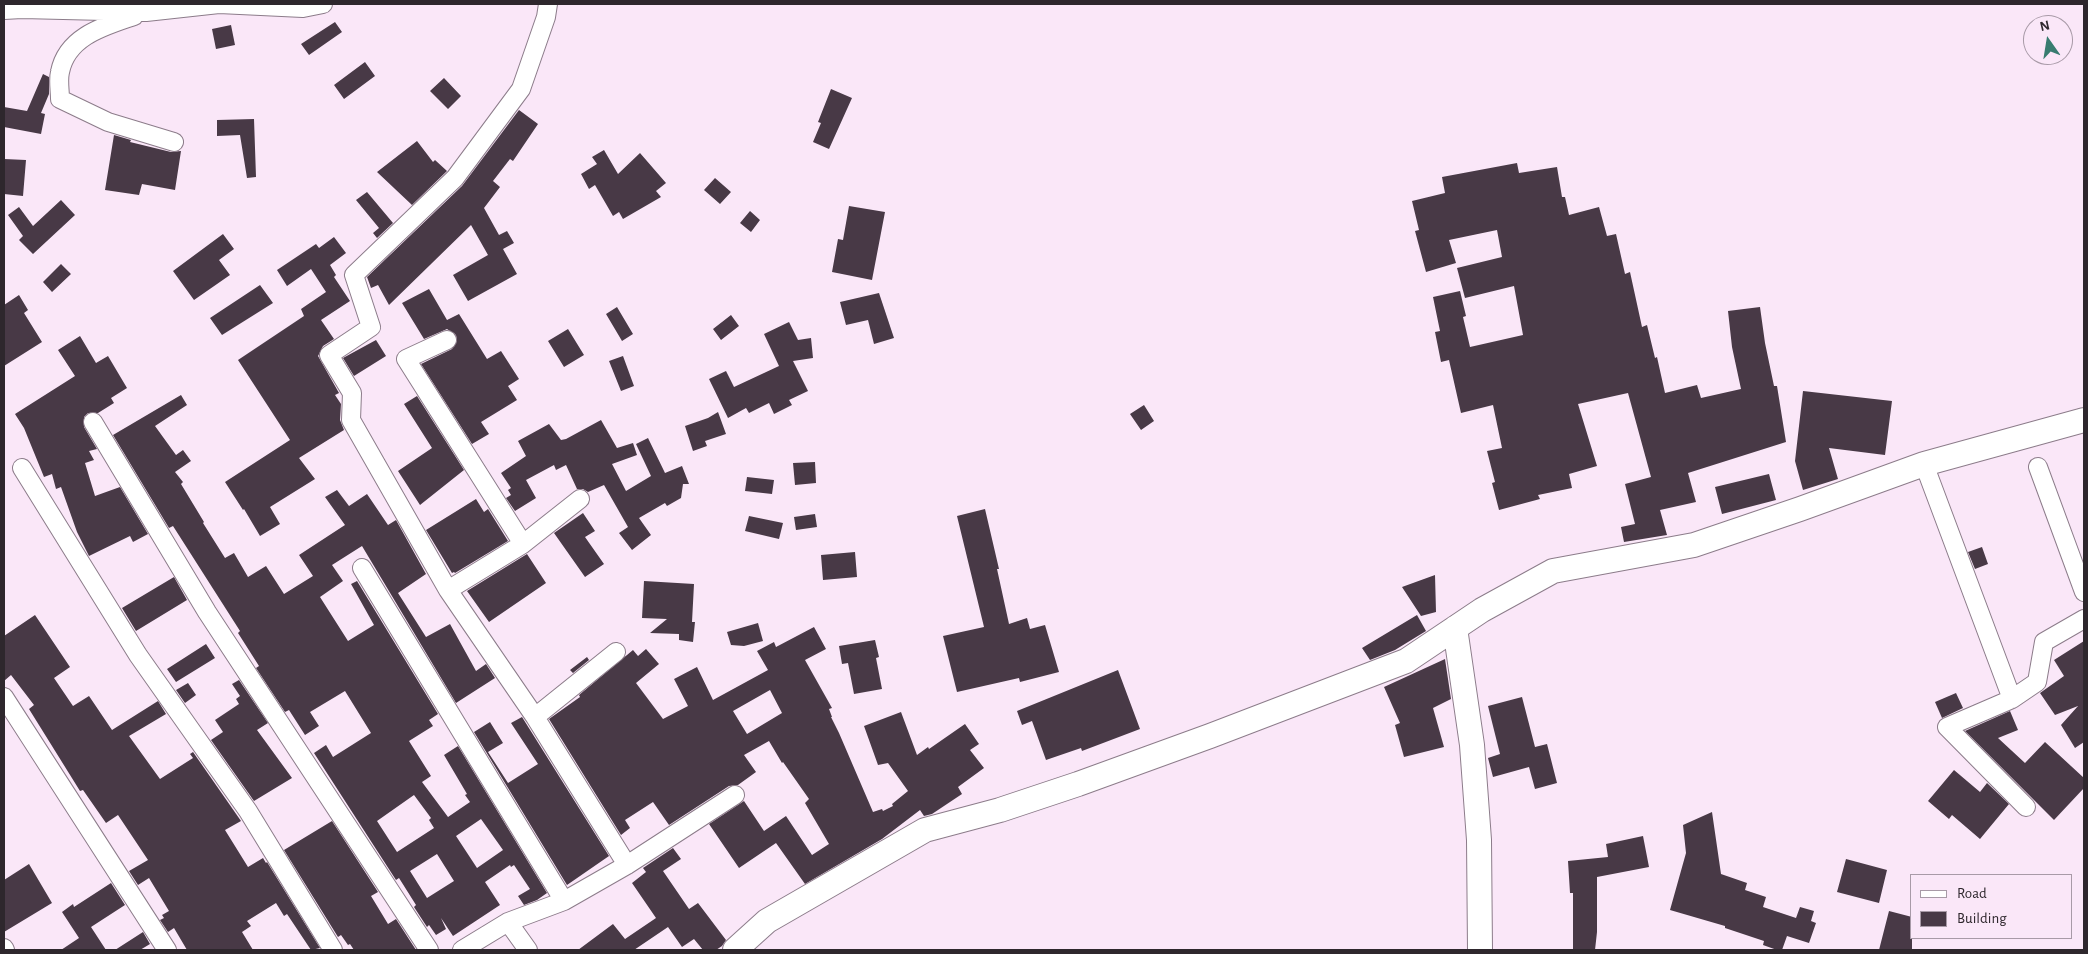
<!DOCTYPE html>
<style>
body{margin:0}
#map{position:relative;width:2088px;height:954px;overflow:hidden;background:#fae7f8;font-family:"Alegreya Sans",sans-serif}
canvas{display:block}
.frame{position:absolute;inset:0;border:5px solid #2e272d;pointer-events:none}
.legend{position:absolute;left:1910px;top:874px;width:162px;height:65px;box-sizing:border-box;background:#fae7f8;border:1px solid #a89aa7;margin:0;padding:6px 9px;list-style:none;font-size:15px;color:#2e272d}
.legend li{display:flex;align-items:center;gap:10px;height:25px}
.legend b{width:25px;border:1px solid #a89aa7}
.north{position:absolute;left:2023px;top:15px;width:50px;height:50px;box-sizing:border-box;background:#fae7f8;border:1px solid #a89aa7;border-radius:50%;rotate:347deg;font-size:14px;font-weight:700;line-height:20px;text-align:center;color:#2e272d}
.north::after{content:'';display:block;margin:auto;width:18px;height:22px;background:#387c70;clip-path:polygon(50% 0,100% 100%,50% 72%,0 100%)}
</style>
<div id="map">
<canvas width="2088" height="954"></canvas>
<div class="frame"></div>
<ul class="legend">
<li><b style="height:6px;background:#fff"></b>Road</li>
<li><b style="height:14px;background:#483946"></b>Building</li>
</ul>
<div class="north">N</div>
</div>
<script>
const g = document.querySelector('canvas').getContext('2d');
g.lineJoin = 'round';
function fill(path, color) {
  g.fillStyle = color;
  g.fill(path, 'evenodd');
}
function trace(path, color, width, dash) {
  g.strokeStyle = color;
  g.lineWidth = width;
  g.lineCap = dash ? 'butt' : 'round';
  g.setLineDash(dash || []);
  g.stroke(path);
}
const building = new Path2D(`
 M335 22 342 32 309 55 301 44Z
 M231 25 235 45 216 49 212 29Z
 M365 62 375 76 344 99 334 85Z
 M43 74 49 77V94L41 113 45 114 41 134 4 127V107L27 111Z
 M444 78 461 96 448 109 430 91Z
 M831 89 852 98 829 149 813 142 821 123 818 122Z
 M519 110 538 124 513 161 510 159 493 181 500 187 484 208 499 235 507 231 514 243 503 249 517 274 468 301 453 275 488 255 471 225 389 305 378 285 371 288 367 277 462 186Z
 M254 119 256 177 247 178 240 135 217 136V120Z
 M114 135 131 140 130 142 171 152 181 151 175 190 142 184 139 195 105 190Z
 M417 141 433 162 435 160 447 171 412 205 377 172Z
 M604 150 618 174 640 153 666 183 656 191 661 197 623 219 619 212 613 216 595 185 589 189 581 174 597 164 592 157Z
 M4 159 26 160 23 196 4 194Z
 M1517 163 1519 173 1557 167 1562 197H1565L1569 215 1599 207 1607 236 1616 234 1625 274 1630 272 1642 327 1647 325 1655 358 1657 357 1665 393 1697 385 1701 398 1741 389 1732 347 1728 311 1760 307 1765 343 1774 386H1777L1786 442 1688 473 1696 502 1660 510 1667 535 1624 542 1621 527 1635 524 1625 484 1651 477 1628 393 1578 404 1597 466 1569 474 1572 488 1538 495 1540 499 1499 510 1492 483 1495 482 1487 451 1502 448 1493 405 1461 413 1449 360 1441 362 1435 332 1440 331 1433 297 1460 291 1466 316 1463 317 1470 347 1523 335 1514 286 1465 298 1457 268 1502 257 1497 230 1449 240 1456 263 1426 272 1415 231 1419 230 1412 201 1445 193 1442 177Z
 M715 178 731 192 720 204 704 190Z
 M367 192 393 223 377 238 373 233 379 228 356 200Z
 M61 200 75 215 33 254 19 240 23 236 8 215 19 207 33 226Z
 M849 206 885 212 872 280 832 272 838 239 843 240Z
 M750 211 760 220 751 232 740 223Z
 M223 234 234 249 219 260 230 275 194 300 173 271Z
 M334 237 346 253 330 265 336 275 334 277 350 301 321 320 334 339 323 346 318 356 339 393 335 395 341 404 340 420 344 430 299 458 315 479 270 507 280 524 260 536 244 509 243 510 225 482 290 440 238 360 304 316 301 309 326 292 311 269 287 286 277 270 316 244 319 248Z
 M61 264 71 274 52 292 43 282Z
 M260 285 273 303 222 335 210 318Z
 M429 289 447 320 459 314 487 359 501 351 519 379 508 386 517 400 481 422 489 434 472 444 421 364 452 349 457 341 456 335 447 329 424 339 402 303Z
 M879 293 894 338 874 344 868 320 846 325 840 302Z
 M19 295 28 310 24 313 42 342 4 366V305Z
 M617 307 633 334 622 341 606 314Z
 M731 315 739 326 721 340 713 329Z
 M789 322 798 340 811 338 813 358 793 361 808 391 789 400 792 405 774 414 769 403 749 413 746 408 728 418 709 379 726 371 734 387 779 366 764 334Z
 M568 329 584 355 564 367 548 341Z
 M80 336 96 363 108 356 127 388 111 398 114 403 98 413H88L84 417V427L97 449 89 451 94 460 85 463 95 496 120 487 148 534 133 542 130 536 89 556 77 532 61 487 56 489 52 474 44 477 24 428 15 414 75 376 58 350Z
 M376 340 386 356 354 376 343 358Z
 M623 356 634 386 621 391 609 361Z
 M1803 391 1892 401 1885 455 1829 448 1838 479 1803 490 1795 461Z
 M181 395 187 405 155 426 176 455 183 450 191 461 175 472 183 482 181 484 204 522 203 523 225 558 234 553 248 577 266 566 284 594 313 576 299 555 345 525 325 497 337 490 349 506 367 494 388 525 396 520 426 574 398 593 426 637 450 624 476 671 486 664 495 678 456 703 362 546 332 565 343 581 320 597 348 641 374 625 351 584 357 581 438 714 429 720 433 726 409 741 431 776 422 782 448 817 470 802 465 795 467 794 444 755 458 746 547 893 537 900 524 905 518 896 530 889 514 865 511 867 510 865 485 882 500 905 453 936 441 918 446 929 436 935 429 925 427 927 414 907 416 905 399 878 396 880 314 753 326 745 333 757 371 733 345 691 310 712 319 726 305 735 289 710 285 712 256 668 259 666 238 633 240 631 173 526 169 528 113 435ZM414 795 431 818 429 820 434 828 397 852 377 821ZM481 819 503 850 477 868 456 836ZM437 854 454 881 427 898 410 871Z
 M417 396 464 470 420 505 398 471 432 448 404 404Z
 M1144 405 1154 421 1141 430 1130 414Z
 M718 412 726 434 705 441 707 446 693 451 685 426 708 418Z
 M601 420 617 448 633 443 637 455 612 464 626 491 651 476 636 444 648 438 665 473 682 466 689 484H683L681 498 667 506 665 503 639 518 651 535 632 550 619 533 628 527 604 485 588 492 583 489H577L566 465 556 470 554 465 526 480 536 498 515 511 506 498 511 495 508 490 511 488 501 473 526 456 518 441 549 424 561 440 566 439Z
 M815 462 816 483 795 485 793 463Z
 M1769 474 1776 500 1722 514 1715 487Z
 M747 477 774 480 772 494 745 491Z
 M476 499 484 512 488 509 508 541 455 573 454 572 452 573 426 530Z
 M985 509 999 569H997L1009 624 1027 618 1030 629 1045 625 1059 672 1020 682 1019 678 957 692 943 636 984 627 957 516Z
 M583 513 595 531 585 537 604 564 585 577 554 533Z
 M815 514 817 527 796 530 794 517Z
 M749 516 783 523 779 539 745 531Z
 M1982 547 1988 564 1975 569 1968 552Z
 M855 552 857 577 823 580 821 555Z
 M527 554 546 583 489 622 467 591Z
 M1435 575 1436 612 1421 616 1402 587Z
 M174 577 187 600 136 631 122 608Z
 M644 581 694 584 692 622H695L693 642 679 640V634L650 633 667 619 642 618Z
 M35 615 70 667 54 678 73 706 89 696 112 730 158 701 166 714 129 736 160 779 193 758 190 754 193 752 241 821 225 830 248 867 263 858 266 863 267 862 320 948 311 950 287 914 284 916 276 903 247 921 251 926 242 932 253 950H187L174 928 168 932 160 920 164 918 162 915 169 911 149 878 138 885 129 871 148 860 118 815 106 823 83 790 80 791 29 709 34 705 11 675 4 681V636Z
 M1417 615 1426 631 1395 650 1370 660 1362 648Z
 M758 623 763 641 744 646 731 645 727 632Z
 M814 627 826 649 805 660 832 708 829 709 832 717H831L839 733 873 812 882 809 883 811 893 806 892 804 908 791 888 763 878 765 864 726 901 712 917 755 928 747 929 749 965 724 979 744 970 750 984 768 958 787 962 794 932 814 924 816 920 810 882 839 805 884 776 843 739 868 709 824 744 801 764 831 786 816 812 855 829 844 805 803 809 799 783 762 782 763 769 741 744 755 756 772 738 785 729 786 669 825 653 802 625 820 630 828 621 835 549 719 580 697 579 695 633 650 638 656 646 649 659 664 636 683 663 719 688 706 674 679 697 667 713 700 768 670 757 651 774 642 776 647ZM770 690 782 713 747 734 733 711Z
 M875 640 879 657 876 658 882 689 854 694 848 663 842 664 839 646Z
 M2084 641V742L2075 748 2061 725 2078 706 2055 715 2040 693 2064 676 2054 660Z
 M206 644 215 658 176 682 167 669Z
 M587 657 589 660 573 673 570 670Z
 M1445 659 1451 699 1433 708 1444 747 1404 757 1395 725 1400 723 1384 687Z
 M1118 670 1140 729 1082 751 1081 748 1046 760 1032 721 1022 725 1017 711Z
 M239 680 268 723 257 730 292 778 254 801 211 740 223 732 215 720 239 704 236 699 240 696 232 684Z
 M188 683 196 695 185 703 176 690Z
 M1956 693 1963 708 1942 718 1935 702Z
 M1522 697 1535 747 1547 744 1557 783 1535 789 1529 767 1493 777 1488 758 1500 754 1488 706Z
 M2010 711 2018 730 1998 738 2025 763 2045 742 2084 778V788L2054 820 1965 731Z
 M522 717 609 856 567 885 474 732 490 722 503 743 488 752 508 783 538 764 511 723Z
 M1954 770 1980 792 1987 783 2009 804 1980 839 1952 815 1949 819 1928 801Z
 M1712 812 1721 874 1747 883 1745 890 1766 897 1763 907 1796 918 1800 907 1814 911 1811 921 1816 923 1809 943 1787 936 1782 950H1777L1763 945 1764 941 1725 928V926L1670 910 1686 853 1683 825Z
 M332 821 378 892 371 896 388 924 396 919 416 950H354L350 944 348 945 341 935 338 937 284 850Z
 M1643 836 1649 867 1597 877V932L1595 950H1573V893H1570L1568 861 1608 857 1606 844Z
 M673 848 681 859 663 871 689 909 698 903 726 940 722 946 716 950H703L694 939 682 947 668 927 634 950H578L613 924 625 939 656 918 632 883 646 872 643 868Z
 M1846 859 1887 870 1879 903 1837 892Z
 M29 864 52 903 4 932V880Z
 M111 883 125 905 91 927 106 950H61L79 938 62 912 73 904 74 907Z
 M1889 911 1912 917V950H1879Z
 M143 932 150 944 140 950H115Z`);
const street = new Path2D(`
 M548 4 546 17 521 89 455 178 354 275 371 327 329 355 352 393 351 420 448 590 535 717 627 865
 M4 10 22 9 146 12 219 4 303 8 323 4
 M134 16C105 26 67 36 60 72 58 80 60 90 60 99L108 122 174 142
 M447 340 406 359 523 544
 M93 422 207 612 429 950
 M1924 464 2012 699 1947 727 2026 807
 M2038 467 2084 592
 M22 468 138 655 248 811 333 950
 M362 568 564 901
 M448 590 523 544 580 499
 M4 697 167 950
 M2012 699 2037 682 2044 642 2084 619
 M535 717 616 652
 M508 922 528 950
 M4 948 5 950
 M462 950 508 922 564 901 627 865 735 795`);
const secondary = new Path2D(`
 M1455 628 1472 745 1479 840 1480 950
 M735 950 767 921 925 830 1000 810 1078 784 1210 736 1406 661 1482 610 1553 571 1694 545 1800 509 1924 464 2084 420`);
fill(building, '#483946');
trace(street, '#8c7c8a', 20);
trace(secondary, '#8c7c8a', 26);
trace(street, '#fff', 18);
trace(secondary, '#fff', 24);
</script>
